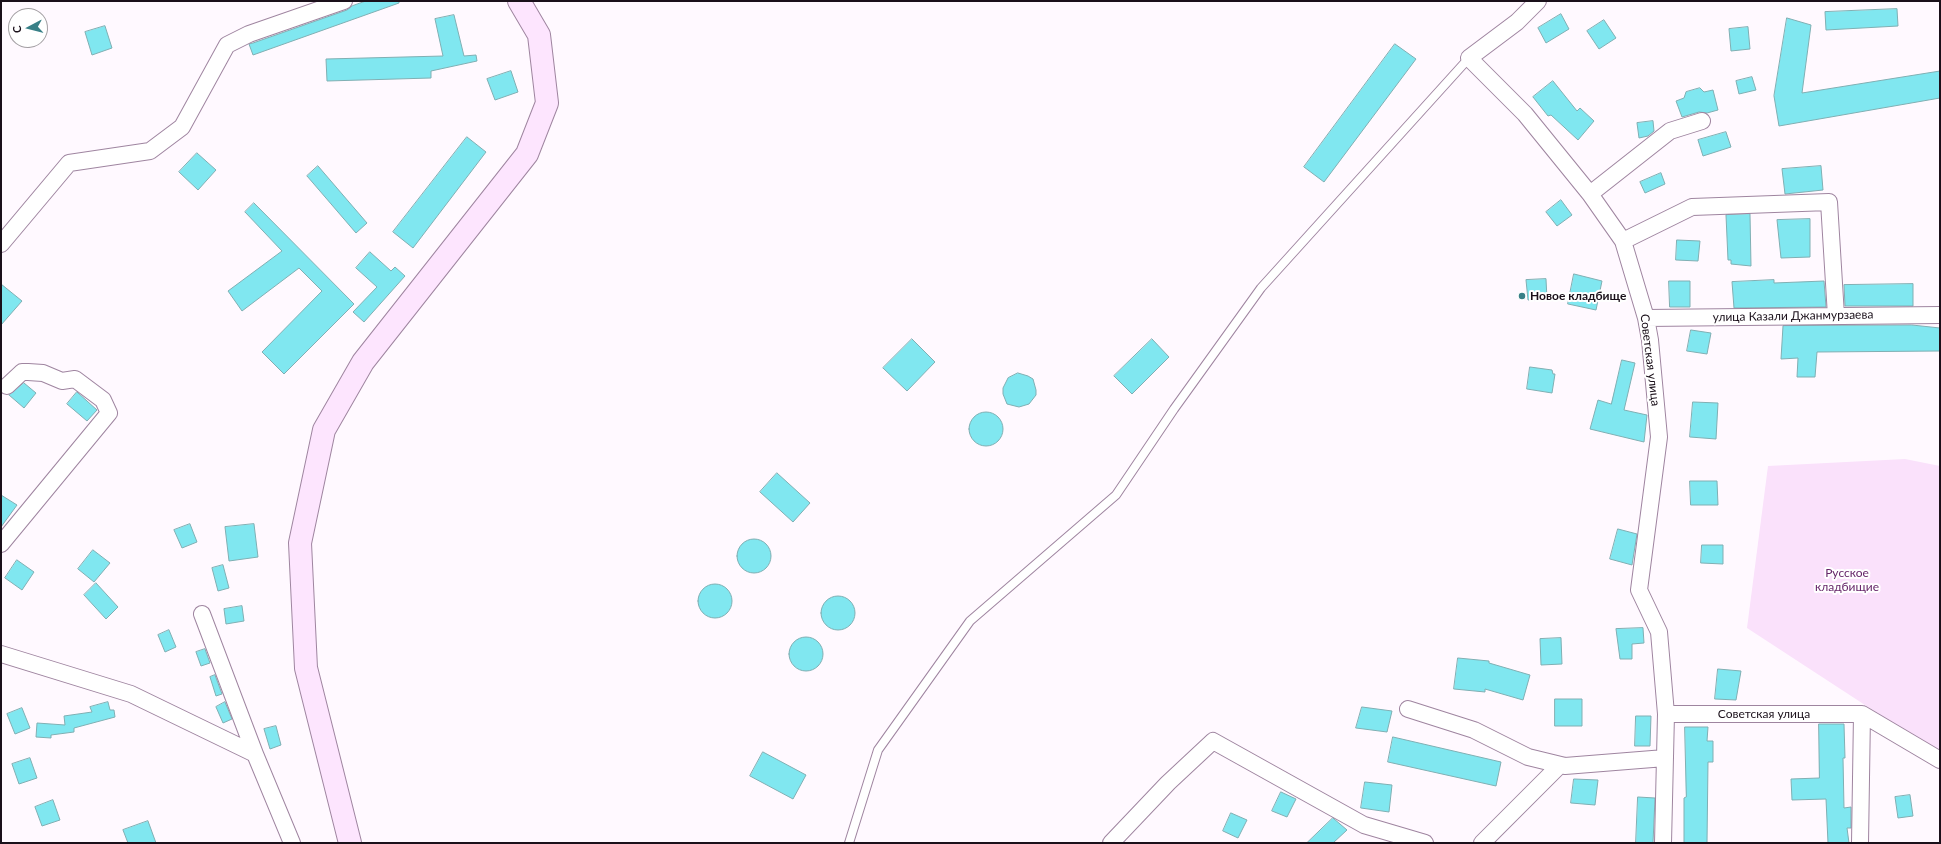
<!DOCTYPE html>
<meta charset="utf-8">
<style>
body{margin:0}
#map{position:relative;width:1941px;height:844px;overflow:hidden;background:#fff9ff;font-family:Lato,sans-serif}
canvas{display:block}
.frame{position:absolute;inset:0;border:2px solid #1a101a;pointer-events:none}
.north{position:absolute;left:8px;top:8px;width:40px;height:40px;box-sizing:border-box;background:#fff;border:1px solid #a39fa3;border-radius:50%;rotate:263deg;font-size:11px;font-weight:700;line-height:16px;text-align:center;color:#1a101a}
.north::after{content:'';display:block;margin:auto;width:14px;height:18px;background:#388087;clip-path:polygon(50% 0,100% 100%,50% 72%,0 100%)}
</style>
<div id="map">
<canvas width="1941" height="844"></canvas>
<div class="frame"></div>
<div class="north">С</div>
</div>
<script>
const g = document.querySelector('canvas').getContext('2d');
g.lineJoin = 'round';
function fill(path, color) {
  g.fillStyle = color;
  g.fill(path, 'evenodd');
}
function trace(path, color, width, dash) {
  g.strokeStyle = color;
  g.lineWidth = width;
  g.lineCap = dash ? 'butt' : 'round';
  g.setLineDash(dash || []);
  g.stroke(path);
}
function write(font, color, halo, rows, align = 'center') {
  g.font = font + ' Lato,sans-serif';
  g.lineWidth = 4;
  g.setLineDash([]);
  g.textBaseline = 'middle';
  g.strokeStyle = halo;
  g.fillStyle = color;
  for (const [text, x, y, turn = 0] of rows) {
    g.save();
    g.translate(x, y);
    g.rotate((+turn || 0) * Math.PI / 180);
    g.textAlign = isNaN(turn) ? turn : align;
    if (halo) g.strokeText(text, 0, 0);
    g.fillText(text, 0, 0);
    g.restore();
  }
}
const green = new Path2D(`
 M1905 459 1940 466V754L1747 628 1768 466Z`);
const building = new Path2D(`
 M366 1H399V3L253 55 249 44 253 43 347 10 352 6Z
 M1897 9 1898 26 1826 30 1825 12Z
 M1561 14 1569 29 1546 43 1538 28Z
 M454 15 464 56 476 55 477 61 431 71V78L327 81 326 59 443 56 435 19Z
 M1787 18 1811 25 1802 93 1940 71V98L1779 126 1774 96Z
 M1604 20 1616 38 1599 49 1587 31Z
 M105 26 112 48 92 55 85 32Z
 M1748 27 1750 49 1731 51 1729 29Z
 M1395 44 1416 59 1324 182 1304 167Z
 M511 71 518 92 495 100 487 79Z
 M1752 77 1756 90 1739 94 1736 81Z
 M1553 81 1577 111 1580 108 1594 121 1578 140 1551 115 1548 116 1533 97Z
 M1700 88 1704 92 1713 90 1718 110 1707 113 1699 112 1682 117 1676 101 1684 98 1686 92Z
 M1653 121 1654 131 1648 136 1639 138 1637 123Z
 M1726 132 1731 147 1703 156 1698 140Z
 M467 137 486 152 413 248 393 232Z
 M197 153 216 170 198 190 179 172Z
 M318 166 367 223 356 233 307 176Z
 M1821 166 1823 190 1785 194 1782 169Z
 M1661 173 1665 184 1645 193 1640 182Z
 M1561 200 1572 215 1557 226 1546 212Z
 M254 203 354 304 284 374 262 352 322 291 299 268 242 311 228 291 282 251 245 212Z
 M1750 214 1751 266 1731 264V260H1728L1726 215Z
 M1810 219V257L1781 258 1777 220Z
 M1677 240 1700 241 1698 261 1676 260Z
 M370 252 391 271 395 267 405 276 364 322 353 312 377 287 356 268Z
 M1574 274 1602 281 1596 310 1568 304Z
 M1546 279 1547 299 1528 300 1526 280Z
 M1774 280V283L1824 281 1826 307 1734 308 1732 282Z
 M1669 281H1690V307H1670Z
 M1 284 22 301 1 325Z
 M1913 284V306H1845L1844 285Z
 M1912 325 1940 328V351L1817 352 1815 377H1797L1798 358 1781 359 1783 326Z
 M1691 330 1711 333 1707 354 1687 351Z
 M912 339 935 362 907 391 883 368Z
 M1152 339 1169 357 1132 394 1114 376Z
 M1622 360 1635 363 1624 410 1647 415 1644 442 1590 429 1598 400 1611 404Z
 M1530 367 1552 370 1553 374H1555L1552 393 1527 389Z
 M1018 373 1028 376 1033 379 1036 390V395L1029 404 1019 407 1007 404 1003 394V388L1008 378Z
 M24 383 36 393 24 408 9 395Z
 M77 392 97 410 87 421 67 404Z
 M1693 402 1718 403 1716 439 1690 437Z
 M969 429a17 17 0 1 1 34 0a17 17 0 1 1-34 0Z
 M777 473 810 503 793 522 760 492Z
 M1690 481H1717L1718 505H1691Z
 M1 495 17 505 1 527Z
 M190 524 197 542 182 548 174 530Z
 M254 524 258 557 229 561 225 527Z
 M1618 529 1637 534 1632 565 1610 559Z
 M737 556a17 17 0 1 1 34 0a17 17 0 1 1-34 0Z
 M1702 545H1723V564L1701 563Z
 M93 550 110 563 94 582 78 569Z
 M17 560 34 572 22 590 5 578Z
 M223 565 229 588 218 591 212 568Z
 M96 583 118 607 106 619 84 595Z
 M698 601a17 17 0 1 1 34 0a17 17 0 1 1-34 0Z
 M821 613a17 17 0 1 1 34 0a17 17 0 1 1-34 0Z
 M242 606 244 621 226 624 224 609Z
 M1643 628 1644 643 1632 644V659H1620L1616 629Z
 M169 630 176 647 165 652 158 635Z
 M789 654a17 17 0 1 1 34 0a17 17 0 1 1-34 0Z
 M1561 638 1562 664 1541 665 1540 639Z
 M205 649 210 663 201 666 196 652Z
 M1458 658 1489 661V663L1530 675 1523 700 1485 689V692L1454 689Z
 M1718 669 1741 671 1736 700 1715 699Z
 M215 675 222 694 216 696 210 677Z
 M1555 699H1582V726H1555Z
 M108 702 110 710H114L115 717 74 728V732L51 735V738L36 737 37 723 65 725 64 716 92 712 90 707Z
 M225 702 232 719 223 723 216 707Z
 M1362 707 1392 711 1387 732 1356 728Z
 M22 708 30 728 15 734 7 714Z
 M1636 716H1651L1650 746H1635Z
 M1819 724H1844L1845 758H1843L1844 808 1851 807V828H1847L1849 843H1828L1826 799 1792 800 1791 779 1819 778Z
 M276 726 281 745 270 749 264 729Z
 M1685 727H1708L1707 741H1713V762H1708L1707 843H1684V798L1686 797Z
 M1393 737 1501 762 1496 786 1388 762Z
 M763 752 806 775 793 799 750 776Z
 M30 758 37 778 19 784 12 764Z
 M1574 779 1598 780 1595 805 1571 803Z
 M1365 782 1392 785 1389 812 1361 808Z
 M1281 792 1296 799 1287 817 1272 811Z
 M1910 795 1913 816 1898 818 1895 797Z
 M1638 797 1655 798 1653 843H1636Z
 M53 800 60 820 42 826 35 807Z
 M1231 813 1247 820 1238 838 1223 831Z
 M1333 818 1347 830 1333 843H1307Z
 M148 821 156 843H128L123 830Z`);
const service = new Path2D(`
 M849 843 878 750 970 621 1116 495 1174 409 1261 288 1469 58`);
const minor = new Path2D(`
 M1538 1 1517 22 1469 58 1525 114 1590 194 1623 241 1646 318 1650 340 1659 437 1639 590 1659 632 1666 714 1663 843
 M1590 194 1670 131 1702 121
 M1623 241 1692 207 1829 202 1836 316
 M1 244 69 163 150 151 182 127 227 45 249 34 344 1
 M1646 318 1940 315
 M1 544 109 413 103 400 75 379 62 381 43 373 28 372H22L7 386
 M202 614 255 754
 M1 654 131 694 255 754 292 843
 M1408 709 1474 730 1528 757 1565 766 1665 758
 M1666 714H1862L1940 760
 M1111 843 1168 783 1213 741 1364 825 1425 843
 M1482 843 1560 765
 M1860 843 1862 714`);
const secondary = new Path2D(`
 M350 843 306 668 300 543 324 430 363 362 527 154 547 103 539 35 519 1`);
const markers = [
 [1522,296,4,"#388087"]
];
const poiNames = [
 ["Новое кладбище",1530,296]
];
const streetNames = [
 ["улица Казали Джанмурзаева",1793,316,-1],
 ["Советская улица",1650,360,83],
 ["Советская улица",1764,714]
];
const parkNames = [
 ["Русское",1847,573],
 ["кладбищие",1847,587]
];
fill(green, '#fae1fb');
fill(building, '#80e7f0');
trace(building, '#80afb3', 1);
trace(service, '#9f85a0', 10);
trace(minor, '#9f85a0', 18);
trace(secondary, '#9f85a0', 24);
trace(service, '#fff', 8);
trace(minor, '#fff', 16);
trace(secondary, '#fde5fe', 22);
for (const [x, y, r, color] of markers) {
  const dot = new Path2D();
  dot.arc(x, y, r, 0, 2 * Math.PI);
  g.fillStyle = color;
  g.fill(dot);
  trace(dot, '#fff', 1.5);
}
write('bold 12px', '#1a101a', '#fff', poiNames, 'left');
write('12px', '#1a101a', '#fff', streetNames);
write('12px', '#652669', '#fff', parkNames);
</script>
